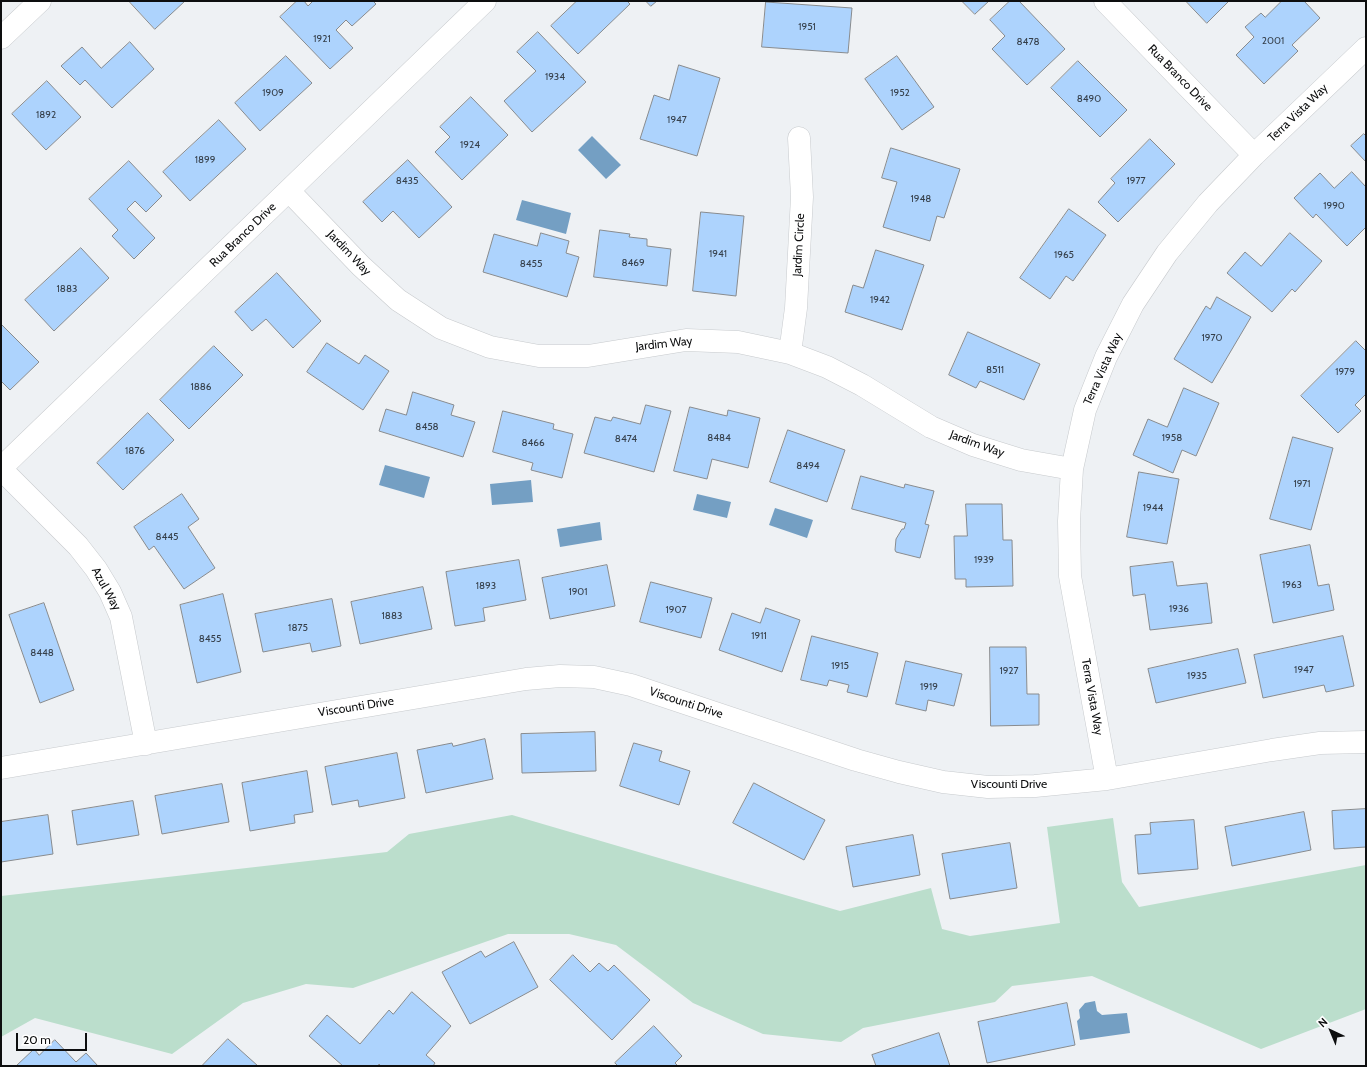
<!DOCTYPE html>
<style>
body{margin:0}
#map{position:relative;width:1367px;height:1067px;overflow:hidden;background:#eef1f4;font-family:Cabin,sans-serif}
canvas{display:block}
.frame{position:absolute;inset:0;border:2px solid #0d0e0f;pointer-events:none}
.north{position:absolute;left:1311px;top:1011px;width:40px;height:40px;-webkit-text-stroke:3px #fff;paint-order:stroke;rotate:316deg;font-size:11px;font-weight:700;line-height:16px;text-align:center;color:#0d0e0f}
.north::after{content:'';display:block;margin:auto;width:14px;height:18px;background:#0d0e0f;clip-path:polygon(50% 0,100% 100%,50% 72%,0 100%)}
.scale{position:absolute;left:16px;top:1033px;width:71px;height:18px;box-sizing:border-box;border:2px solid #0d0e0f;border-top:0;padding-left:5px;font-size:12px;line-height:14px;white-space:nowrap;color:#0d0e0f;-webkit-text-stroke:3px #fff;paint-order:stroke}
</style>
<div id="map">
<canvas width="1367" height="1067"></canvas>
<div class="frame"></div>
<div class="north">N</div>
<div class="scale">20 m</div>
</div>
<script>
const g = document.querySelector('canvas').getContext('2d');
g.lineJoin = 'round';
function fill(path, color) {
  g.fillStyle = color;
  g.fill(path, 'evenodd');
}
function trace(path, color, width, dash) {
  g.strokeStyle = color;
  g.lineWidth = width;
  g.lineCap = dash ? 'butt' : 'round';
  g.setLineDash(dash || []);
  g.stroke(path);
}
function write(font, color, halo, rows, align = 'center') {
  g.font = font + ' Cabin,sans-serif';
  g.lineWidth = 3;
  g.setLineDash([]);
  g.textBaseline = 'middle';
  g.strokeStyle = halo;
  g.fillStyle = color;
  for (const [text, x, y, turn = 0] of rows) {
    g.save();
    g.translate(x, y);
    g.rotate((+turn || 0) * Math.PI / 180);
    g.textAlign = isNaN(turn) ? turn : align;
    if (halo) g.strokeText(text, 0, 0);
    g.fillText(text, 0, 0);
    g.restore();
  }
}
const green = new Path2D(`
 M512 815 840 911 931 888 942 929 970 936 1060 923 1047 827 1113 818 1122 882 1139 907 1366 865V1009L1261 1049 1092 976 1012 986 995 1002 863 1028 841 1042 763 1034 693 1003 616 945 569 934H508L353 988 306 984 243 1003 172 1054 35 1018 1 1037V896L387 852 409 834Z`);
const water = new Path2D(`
 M592 136 621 165 606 179 578 150Z
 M522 200 571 213 566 234 516 220Z
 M385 465 430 477 424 498 379 485Z
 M531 480 533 502 492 505 490 484Z
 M697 494 731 502 727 518 693 510Z
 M775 508 813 520 807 538 769 525Z
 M600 522 602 540 560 547 557 529Z
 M1095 1001 1097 1011 1102 1015 1127 1013 1130 1033 1080 1040 1077 1021 1080 1018 1079 1010 1085 1003Z`);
const building = new Path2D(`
 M129 1H185L155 29Z
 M297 1H304L308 6 313 1H373L376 4 352 26 346 20 336 30 353 48 330 69 280 17Z
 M577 1H627L630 4 578 54 551 26Z
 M646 1H657L651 6Z
 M962 1H989L975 14Z
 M1010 1H1019L1065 49 1027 85 992 49 1005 36 990 20Z
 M1186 1H1229L1207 23Z
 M1282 1H1304L1320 18 1292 45 1298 51 1264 84 1236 55 1254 37 1245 27 1261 13 1265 17Z
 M766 2 852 8 848 53 762 47Z
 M538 32 586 82 532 132 504 101 536 71 517 52Z
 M130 42 154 69 112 108 85 80 80 85 61 66 82 47 101 68Z
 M286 56 312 83 260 131 235 103Z
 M897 56 934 107 902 130 865 79Z
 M1078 61 1127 110 1100 137 1051 88Z
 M679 65 720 78 697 156 640 139 654 95 669 100Z
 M47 81 81 117 46 150 12 114Z
 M471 97 508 135 462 180 435 152 450 137 440 127Z
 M219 120 246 149 190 201 163 172Z
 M1364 134 1366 136V162L1351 146Z
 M1150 139 1175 164 1118 222 1098 202 1115 183 1111 179Z
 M891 148 960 169 944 218 937 216 930 241 883 227 897 182 882 178Z
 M408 160 452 207 419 238 393 211 382 222 363 202Z
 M129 161 162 196 146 212 135 201 127 209 155 238 134 259 112 236 118 230 89 199Z
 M1352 172 1366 187V227L1347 246 1316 214 1313 218 1294 198 1320 173 1334 188Z
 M1069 209 1106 235 1073 281 1066 276 1050 299 1020 278Z
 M701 212 744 216 736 296 693 291Z
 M600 230 630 234 629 237 647 239V246L671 249 667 286 594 277Z
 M541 233 569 241 566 253 579 257 567 297 483 272 494 234 537 246Z
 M1290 233 1322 261 1295 292 1292 289 1272 312 1227 273 1245 252 1261 266Z
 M81 248 109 278 54 331 25 300Z
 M876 250 924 265 902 330 845 312 853 285 863 288Z
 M277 273 321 321 293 348 266 319 252 331 235 312Z
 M1217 297 1251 317 1212 383 1174 359 1206 306 1210 309Z
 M1 324 39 362 10 390 1 381Z
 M968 332 1040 364 1024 400 980 381 976 388 949 375Z
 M1356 341 1366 351V394L1355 405 1361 411 1338 433 1301 396Z
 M327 343 359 364 365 355 389 371 363 410 307 372Z
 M214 346 243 375 189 429 160 400Z
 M1184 388 1219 403 1196 456 1182 450 1173 473 1133 455 1148 419 1167 427Z
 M413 392 454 405 451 415 475 422 463 457 379 431 386 409 406 415Z
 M646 405 671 411 654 472 584 453 595 417 611 421 613 417 640 424Z
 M690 407 727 416 728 410 760 418 748 468 712 459 707 479 674 471Z
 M503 411 554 424 553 429 573 434 562 478 531 470 533 463 493 452Z
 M148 413 174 440 123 490 97 463Z
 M788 430 845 450 827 502 770 482Z
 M1293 437 1333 448 1311 530 1270 519Z
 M1139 472 1179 479 1167 544 1127 537Z
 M861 476 904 488 905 484 934 491 925 524 929 525 920 558 896 552 895 550 896 539 902 529H904L906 523 852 509Z
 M182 494 199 519 188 527 215 568 184 589 154 546 149 550 134 527Z
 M966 504H1002L1003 540H1012L1013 586 966 587V579H955L954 536H967Z
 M1310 545 1318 586 1329 584 1334 610 1273 623 1260 555Z
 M519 560 526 600 483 608 485 621 455 626 446 572Z
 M1173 562 1177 586 1207 583 1212 623 1150 630 1145 594 1133 596 1130 567Z
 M607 565 615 606 550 619 542 578Z
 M651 582 712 598 701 638 640 622Z
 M423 587 432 629 360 644 351 602Z
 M223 594 241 672 197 683 180 605Z
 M332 599 341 646 312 652 310 643 263 652 255 614Z
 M44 603 74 690 40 703 9 615Z
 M766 608 800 620 782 672 719 650 732 613 760 623Z
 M812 636 878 653 867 697 847 692 849 685 829 680 827 686 801 680Z
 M1343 636 1354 686 1326 692 1324 685 1263 698 1254 655Z
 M990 647H1026L1027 694H1039V725L991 726Z
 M1238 649 1246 683 1156 703 1148 669Z
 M906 661 962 674 954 706 928 700 926 711 896 704Z
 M595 732 596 771 522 773 521 734Z
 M485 739 493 779 426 793 417 750 452 743 453 746Z
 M634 743 662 751 659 761 690 771 679 805 620 786Z
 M397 753 405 798 359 807 358 800 332 805 325 767Z
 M307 771 313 812 294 815 295 823 250 831 242 783Z
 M754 783 825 820 804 860 733 823Z
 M222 784 229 822 162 834 155 796Z
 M133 801 139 835 77 845 72 811Z
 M1366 809V847L1334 849 1332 811Z
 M1304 812 1311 850 1232 866 1225 827Z
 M48 815 53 854 1 862V822Z
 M1194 820 1198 869 1138 874 1135 835 1151 834 1150 823Z
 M913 835 920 875 853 887 846 847Z
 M1010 843 1017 888 950 899 942 854Z
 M514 942 538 987 470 1024 442 972 481 951 485 957Z
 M573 955 590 972 599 963 608 971 614 965 650 1000 612 1040 550 980Z
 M412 992 451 1026 426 1055 435 1063 433 1066H381L379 1064 378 1066H343L309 1036 327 1015 360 1044 389 1010 393 1014Z
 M1067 1003 1075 1045 987 1063 978 1022Z
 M654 1026 682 1056 675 1063 678 1066H618L615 1063Z
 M939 1033 950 1066H876L872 1055Z
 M228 1039 258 1066H202Z
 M55 1040 76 1062 86 1053 98 1066H16L34 1049 39 1055Z`);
const minor = new Path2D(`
 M1105 1 1254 155
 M1 38 40 1
 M289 191 361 266 398 300 441 328 490 347 539 356H588L686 340 738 342 790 353 827 367 862 385 931 427 973 445 1021 460 1072 469
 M790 353 796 308 802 197 799 138
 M1 468 485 1
 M1 469 78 546 96 569 110 592 121 617 146 744
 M1 768 526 679 560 676 594 677 631 685 856 760 899 772 943 782 988 787 1035 786 1107 779 1272 750 1320 743 1366 742
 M1107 779 1070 576 1069 521 1072 469 1085 410 1106 357 1133 304 1167 253 1208 203 1254 155 1366 48`);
const numberNames = [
 ["1951",807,27],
 ["1921",322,39],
 ["2001",1273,41],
 ["8478",1028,42],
 ["1934",555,77],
 ["1909",273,93],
 ["1952",900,93],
 ["8490",1089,99],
 ["1892",46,115],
 ["1947",677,120],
 ["1924",470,145],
 ["1899",205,160],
 ["8435",407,181],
 ["1977",1136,181],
 ["1948",921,199],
 ["1990",1334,206],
 ["1941",718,254],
 ["1965",1064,255],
 ["8469",633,263],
 ["8455",531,264],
 ["1883",67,289],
 ["1942",880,300],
 ["1970",1212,338],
 ["8511",995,370],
 ["1979",1345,372],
 ["1886",201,387],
 ["8458",427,427],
 ["8484",719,438],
 ["1958",1172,438],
 ["8474",626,439],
 ["8466",533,443],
 ["1876",135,451],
 ["8494",808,466],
 ["1971",1302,484],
 ["1944",1153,508],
 ["8445",167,537],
 ["1939",984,560],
 ["1963",1292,585],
 ["1893",486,586],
 ["1901",578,592],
 ["1936",1179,609],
 ["1907",676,610],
 ["1883",392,616],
 ["1875",298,628],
 ["1911",759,636],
 ["8455",210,639],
 ["8448",42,653],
 ["1915",840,666],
 ["1947",1304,670],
 ["1927",1009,671],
 ["1935",1197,676],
 ["1919",929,687]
];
const streetNames = [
 ["Rua Branco Drive",1180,78,46],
 ["Terra Vista Way",1298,113,-44],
 ["Rua Branco Drive",243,235,-44],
 ["Jardim Circle",799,245,-87],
 ["Jardim Way",349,253,46],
 ["Jardim Way",664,344,-6],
 ["Terra Vista Way",1103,369,-66],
 ["Jardim Way",977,444,20],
 ["Azul Way",106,589,61],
 ["Terra Vista Way",1092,697,80],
 ["Viscounti Drive",686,703,18],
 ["Viscounti Drive",356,707,-9],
 ["Viscounti Drive",1009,784]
];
fill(green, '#bbdecc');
fill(water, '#749fc3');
fill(building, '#add3fd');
trace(building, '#888b8e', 1);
trace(minor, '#c7cacd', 23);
trace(minor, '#fff', 22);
write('10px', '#353f4a', null, numberNames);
write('12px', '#0d0e0f', '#fff', streetNames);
</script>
